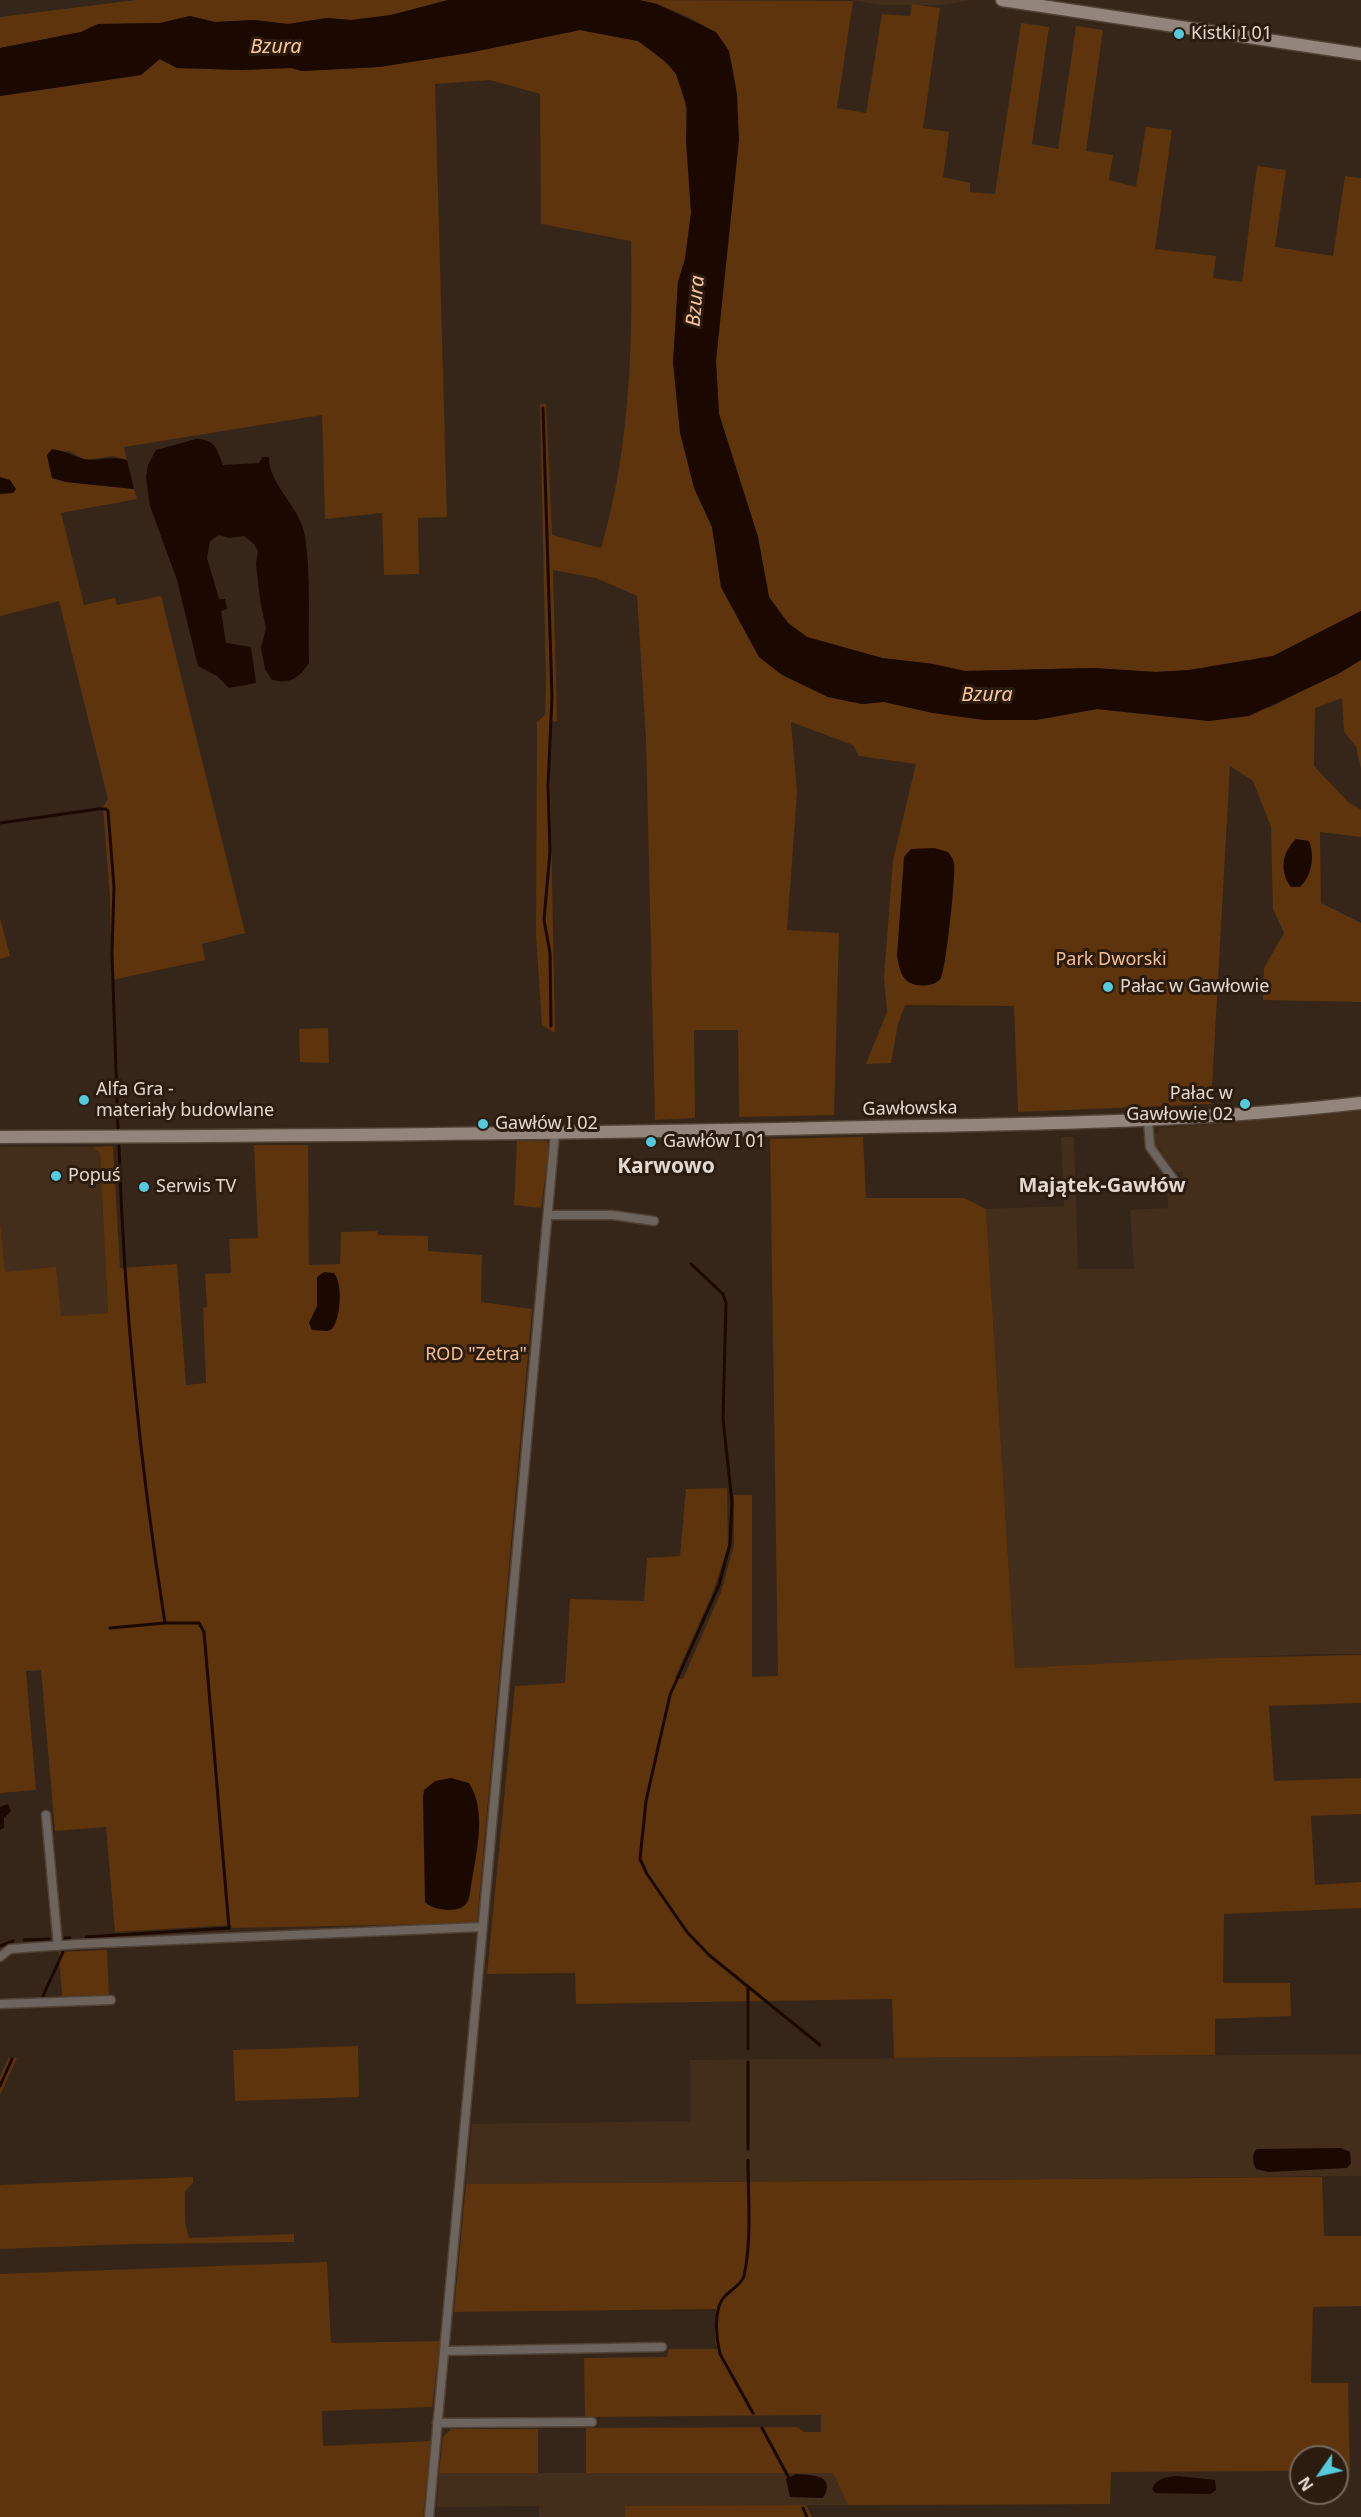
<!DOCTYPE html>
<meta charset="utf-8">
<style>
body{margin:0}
#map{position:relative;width:1361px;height:2517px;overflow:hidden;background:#362619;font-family:"Noto Sans",sans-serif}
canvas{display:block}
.north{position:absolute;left:1289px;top:2445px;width:60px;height:60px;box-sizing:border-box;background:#2c1c0f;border:2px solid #75675c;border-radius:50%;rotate:236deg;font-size:16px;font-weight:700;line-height:24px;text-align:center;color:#e3d8cf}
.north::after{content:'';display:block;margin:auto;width:21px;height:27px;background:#54cadd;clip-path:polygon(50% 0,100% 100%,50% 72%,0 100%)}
</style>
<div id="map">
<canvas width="1361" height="2517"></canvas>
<div class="north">N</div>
</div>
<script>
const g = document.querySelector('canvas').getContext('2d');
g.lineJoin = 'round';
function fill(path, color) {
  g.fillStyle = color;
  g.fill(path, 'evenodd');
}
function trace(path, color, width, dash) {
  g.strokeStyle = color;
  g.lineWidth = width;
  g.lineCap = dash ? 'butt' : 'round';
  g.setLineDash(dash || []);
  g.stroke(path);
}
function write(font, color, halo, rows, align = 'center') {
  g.font = font + ' "Noto Sans",sans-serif';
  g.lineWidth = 6;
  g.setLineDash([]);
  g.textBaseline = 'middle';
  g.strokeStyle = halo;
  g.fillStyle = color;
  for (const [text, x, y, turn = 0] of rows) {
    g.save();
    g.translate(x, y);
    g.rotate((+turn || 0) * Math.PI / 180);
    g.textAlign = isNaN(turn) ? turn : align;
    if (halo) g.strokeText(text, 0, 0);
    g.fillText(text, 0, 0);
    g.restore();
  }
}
const built = new Path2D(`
 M850 0H971L942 5H883Z
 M1361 1111V1654H1312L1015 1668 986 1209 1064 1206 1061 1137H1074L1078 1269H1134L1130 1210 1168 1208 1167 1188 1183 1186 1182 1172H1176L1161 1154 1160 1147H1155L1154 1133H1158L1160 1128Z
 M0 1147H93L100 1154 108 1313 61 1316 5 1272 0 1222Z
 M1361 2054V2176L466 2184 472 2124 690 2121V2060Z
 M1110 2472V2504L626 2506 625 2517H539V2506L437 2507 439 2473Z`);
const green = new Path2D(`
 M136 0H448L391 15 351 20 327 18 288 24 254 20 215 22 190 16 160 23 98 24 81 32 0 48V17Z
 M639 0 853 1 837 108 866 113 882 14 910 16 912 4 940 8 923 128 949 132 943 177 970 183V192L995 194 1021 23 1049 27 1032 144 1058 149 1076 26 1103 30 1086 151 1113 155 1109 180 1136 187 1146 127 1172 130 1155 249 1216 256 1213 278 1242 282 1257 166 1286 170 1275 247 1333 256 1345 176 1361 178V611L1273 656 1189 670 1156 672 1094 668 965 671 933 664 882 658 807 637 788 623 769 597 758 537 719 414 716 361 737 95C735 81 733 66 729 53 720 25 666 6 639 0Z
 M580 30 638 41 654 50 676 74 685 98 691 213 685 259 678 282 673 363 694 488 712 527 721 587 759 657 828 697 862 704 884 702 933 713 985 720H1036L1097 709 1209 721 1271 707 1361 660V769L1356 746 1344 732 1342 698 1315 708 1314 766 1348 802 1361 810V837L1320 832 1321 903 1361 923V1002L1263 1000 1264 968 1284 933 1273 909 1271 827 1253 781 1230 766 1211 1104 1018 1112 1014 1006 905 1005 898 1024 891 1063 866 1064 887 1012 884 977 893 860 916 764 859 756 853 745 791 722 797 792 787 930 839 933 834 1115 739 1117 738 1030H694L695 1118 655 1120 646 739 637 596 596 578 553 570 557 721 549 722 555 1033 542 1025 536 935 537 722 545 715 546 682 540 404H546L552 535 601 548C630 451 633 342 631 241L541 224 540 94 490 80 435 84 447 517 418 518 419 574 384 575 382 513 325 519 322 415 124 447 127 460 113 456 85 460 69 451 47 455 52 478 66 482 134 489 137 499 61 513 84 605 115 598 117 605 161 596 245 933 202 944 205 960 112 980 110 897 103 807 108 799 59 601 0 616V96L141 75 159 59 177 68 241 70 291 68 302 71 379 67 468 53Z
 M0 918 10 956 0 959Z
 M328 1028 329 1063 300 1062 299 1029Z
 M863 1137 866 1198H964L986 1209 1015 1668 1217 1658 1361 1655V1703L1269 1706 1274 1781 1361 1778V1814L1311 1816 1315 1885 1361 1882V1908L1224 1914 1223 1983H1290L1291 2016 1215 2019V2055L894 2058 892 1999 576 2004 575 1973 487 1974 515 1686 565 1683 570 1599 644 1601 647 1558 680 1556 686 1489 727 1488 728 1546 713 1592 675 1678 683 1679 721 1592 734 1545V1495H752V1677L778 1676 770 1139Z
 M517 1141H547L549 1149 541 1208 514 1205Z
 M254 1145H308L309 1265 340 1264 341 1232 377 1231 378 1235 428 1236V1251L482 1255 481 1302 532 1309 477 1923 232 1928 231 1925 115 1932 106 1827 55 1831 41 1670 26 1671 36 1790 0 1793V1222L5 1272 56 1267 61 1316 108 1313 100 1154 93 1147 113 1146 120 1268 177 1264 186 1385 206 1383 203 1308 207 1307 205 1274 231 1273 229 1239 258 1238Z
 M107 1950 109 1995 62 1996 59 1952Z
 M358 2046 359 2097 235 2101 233 2050Z
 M8 2058H17L0 2095V2077Z
 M193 2177V2183L185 2191V2222L189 2238 294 2234V2242L132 2244 0 2249V2185Z
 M1322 2177 1324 2236H1361V2306L1313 2307 1311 2383H1348L1350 2471H1337V2457H1301V2471L1111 2472 1110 2504 848 2505 833 2473H586V2428L798 2427 804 2432H821V2415L585 2417 584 2358 667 2357 669 2349H718L715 2342 716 2309 454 2312 466 2184Z
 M327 2262 331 2343 440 2341 432 2407 322 2411 323 2446 431 2441 423 2517H0V2274Z
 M451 2429H538V2473H439L443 2437Z
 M806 2505 812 2517H625V2506Z`);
const water = new Path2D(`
 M448 0H639L657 4 716 32 729 51 737 95 739 140 716 361 719 414 758 537 769 597 788 623 807 637 882 658 933 664 965 671 1094 668 1156 672 1189 670 1273 656 1361 611V660L1338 674 1249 716 1209 721 1097 709 1036 720H985L933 713 884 702 862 704 828 697 782 675 759 657 721 587 712 527 694 488 680 433 673 363 678 282 685 259 691 213 686 142 687 108 676 74 667 63 638 41 580 30 468 53 379 67 302 71 291 68 241 70 177 68 160 59 141 75 0 96V48L81 32 98 24 160 23 190 16 215 22 254 20 288 24 327 18 351 20 391 15Z
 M196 439C215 439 217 449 223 465L259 463 262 457H269C268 484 300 506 305 536 311 575 308 623 309 663 299 678 291 684 272 680L265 669 261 648 266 628 260 600 256 563 258 551 254 544 244 536 229 538 219 535 210 541 207 558 219 599H225L227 609 221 611 226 643 251 647 256 683 229 688 217 676 198 666 177 580 150 506 146 477 148 465 156 450Z
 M52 449C67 451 72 456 84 459 96 462 109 455 127 460L134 489 66 482 52 478 47 455Z
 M0 477 10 480 16 489 13 493 0 494Z
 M1296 839 1309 841C1315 856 1312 876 1300 887H1291C1279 871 1282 852 1296 839Z
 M934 848 948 852C951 856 953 858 954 864 956 875 946 969 941 978 935 987 916 988 907 981 900 975 899 965 897 956L904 857 911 849Z
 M324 1272 334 1273C343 1284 341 1318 332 1329L327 1331 312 1330 309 1323 317 1306V1277Z
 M451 1778 469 1783C489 1814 474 1860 470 1894 469 1898 468 1901 466 1904 458 1914 432 1910 425 1902L423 1797 424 1790 435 1781Z
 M8 1804 11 1811 4 1818V1828L0 1830V1807Z
 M1341 2148 1350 2152 1351 2163 1347 2168 1268 2172 1256 2169C1253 2164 1251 2153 1257 2149Z
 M796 2474C812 2475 837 2475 823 2498L790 2497 786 2479Z
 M1178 2476 1215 2480 1216 2490 1210 2494 1155 2493 1152 2489C1158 2477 1166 2477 1178 2476Z`);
const stream = new Path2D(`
 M543 408 552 697 548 785 550 851 544 920 550 953 551 1026
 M0 823 98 809H106L108 811 114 887 112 953 118 1128
 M691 1264 723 1294 726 1303 723 1419 732 1502 730 1544 719 1585 670 1695 646 1801 640 1859 647 1874 687 1932 709 1955 820 2045
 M110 1628 165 1623
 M86 1937 229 1928 204 1632 199 1623H165C140 1465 124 1305 119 1146
 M65 1938H70
 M24 1940 49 1939
 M0 1946 13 1941
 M43 1996 63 1952
 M748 2049V1987
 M0 2086 12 2059
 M748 2149V2062
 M748 2160C748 2197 752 2240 744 2276 742 2284 731 2290 725 2296 713 2308 716 2338 720 2354L753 2413
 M762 2428 790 2480
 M803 2508 807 2517`);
const street = new Path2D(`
 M1148 1121 1150 1147 1176 1183
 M548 1215H612L654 1221
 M46 1815 58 1946
 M0 1957 10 1949 79 1944 481 1927
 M0 2004 111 2000
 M444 2351 662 2347
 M437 2423 592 2422
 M429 2517 555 1133`);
const secondary = new Path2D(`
 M1002 0 1361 54
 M0 1137C274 1136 547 1134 821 1128 1002 1124 1181 1124 1361 1103`);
const markers = [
 [1179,34,6,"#54cadd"],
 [1108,987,6,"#54cadd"],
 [84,1100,6,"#54cadd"],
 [1245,1104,6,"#54cadd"],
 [483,1124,6,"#54cadd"],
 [651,1142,6,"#54cadd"],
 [56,1176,6,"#54cadd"],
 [144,1187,6,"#54cadd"]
];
const poiNames = [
 ["Kistki I 01",1191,34],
 ["Pałac w Gawłowie",1120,987],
 ["Alfa Gra -",96,1090],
 ["materiały budowlane",96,1111],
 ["Pałac w",1233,1094,"right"],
 ["Gawłowie 02",1233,1115,"right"],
 ["Gawłów I 02",495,1124],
 ["Gawłów I 01",663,1142],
 ["Popuś",68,1176],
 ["Serwis TV",156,1187]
];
const parkNames = [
 ["Park Dworski",1111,960],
 ["ROD \"Zetra\"",476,1355]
];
const streetNames = [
 ["Gawłowska",910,1109,-1]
];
const waterNames = [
 ["Bzura",276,47],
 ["Bzura",696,301,-85],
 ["Bzura",987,695]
];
const neighbourhoodNames = [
 ["Majątek-Gawłów",1102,1186]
];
const quarterNames = [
 ["Karwowo",666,1167]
];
fill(built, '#432d1b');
fill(green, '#5d340c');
fill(water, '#1b0800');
trace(stream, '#1b0800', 3);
trace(street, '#524236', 11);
trace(secondary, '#524236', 15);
trace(street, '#6d645e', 8);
trace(secondary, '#93857b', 12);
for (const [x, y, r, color] of markers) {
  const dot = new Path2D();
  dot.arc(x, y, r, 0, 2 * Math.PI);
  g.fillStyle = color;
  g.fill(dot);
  trace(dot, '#2c1c0f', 2);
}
write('18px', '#e3d8cf', '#2c1c0f', poiNames, 'left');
write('18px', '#f5bf95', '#2c1c0f', parkNames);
write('18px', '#e3d8cf', '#2c1c0f', streetNames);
write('italic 20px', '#fdc79c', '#2c1c0f', waterNames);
write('bold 20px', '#e3d8cf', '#2c1c0f', neighbourhoodNames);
write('bold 21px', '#e3d8cf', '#2c1c0f', quarterNames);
</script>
